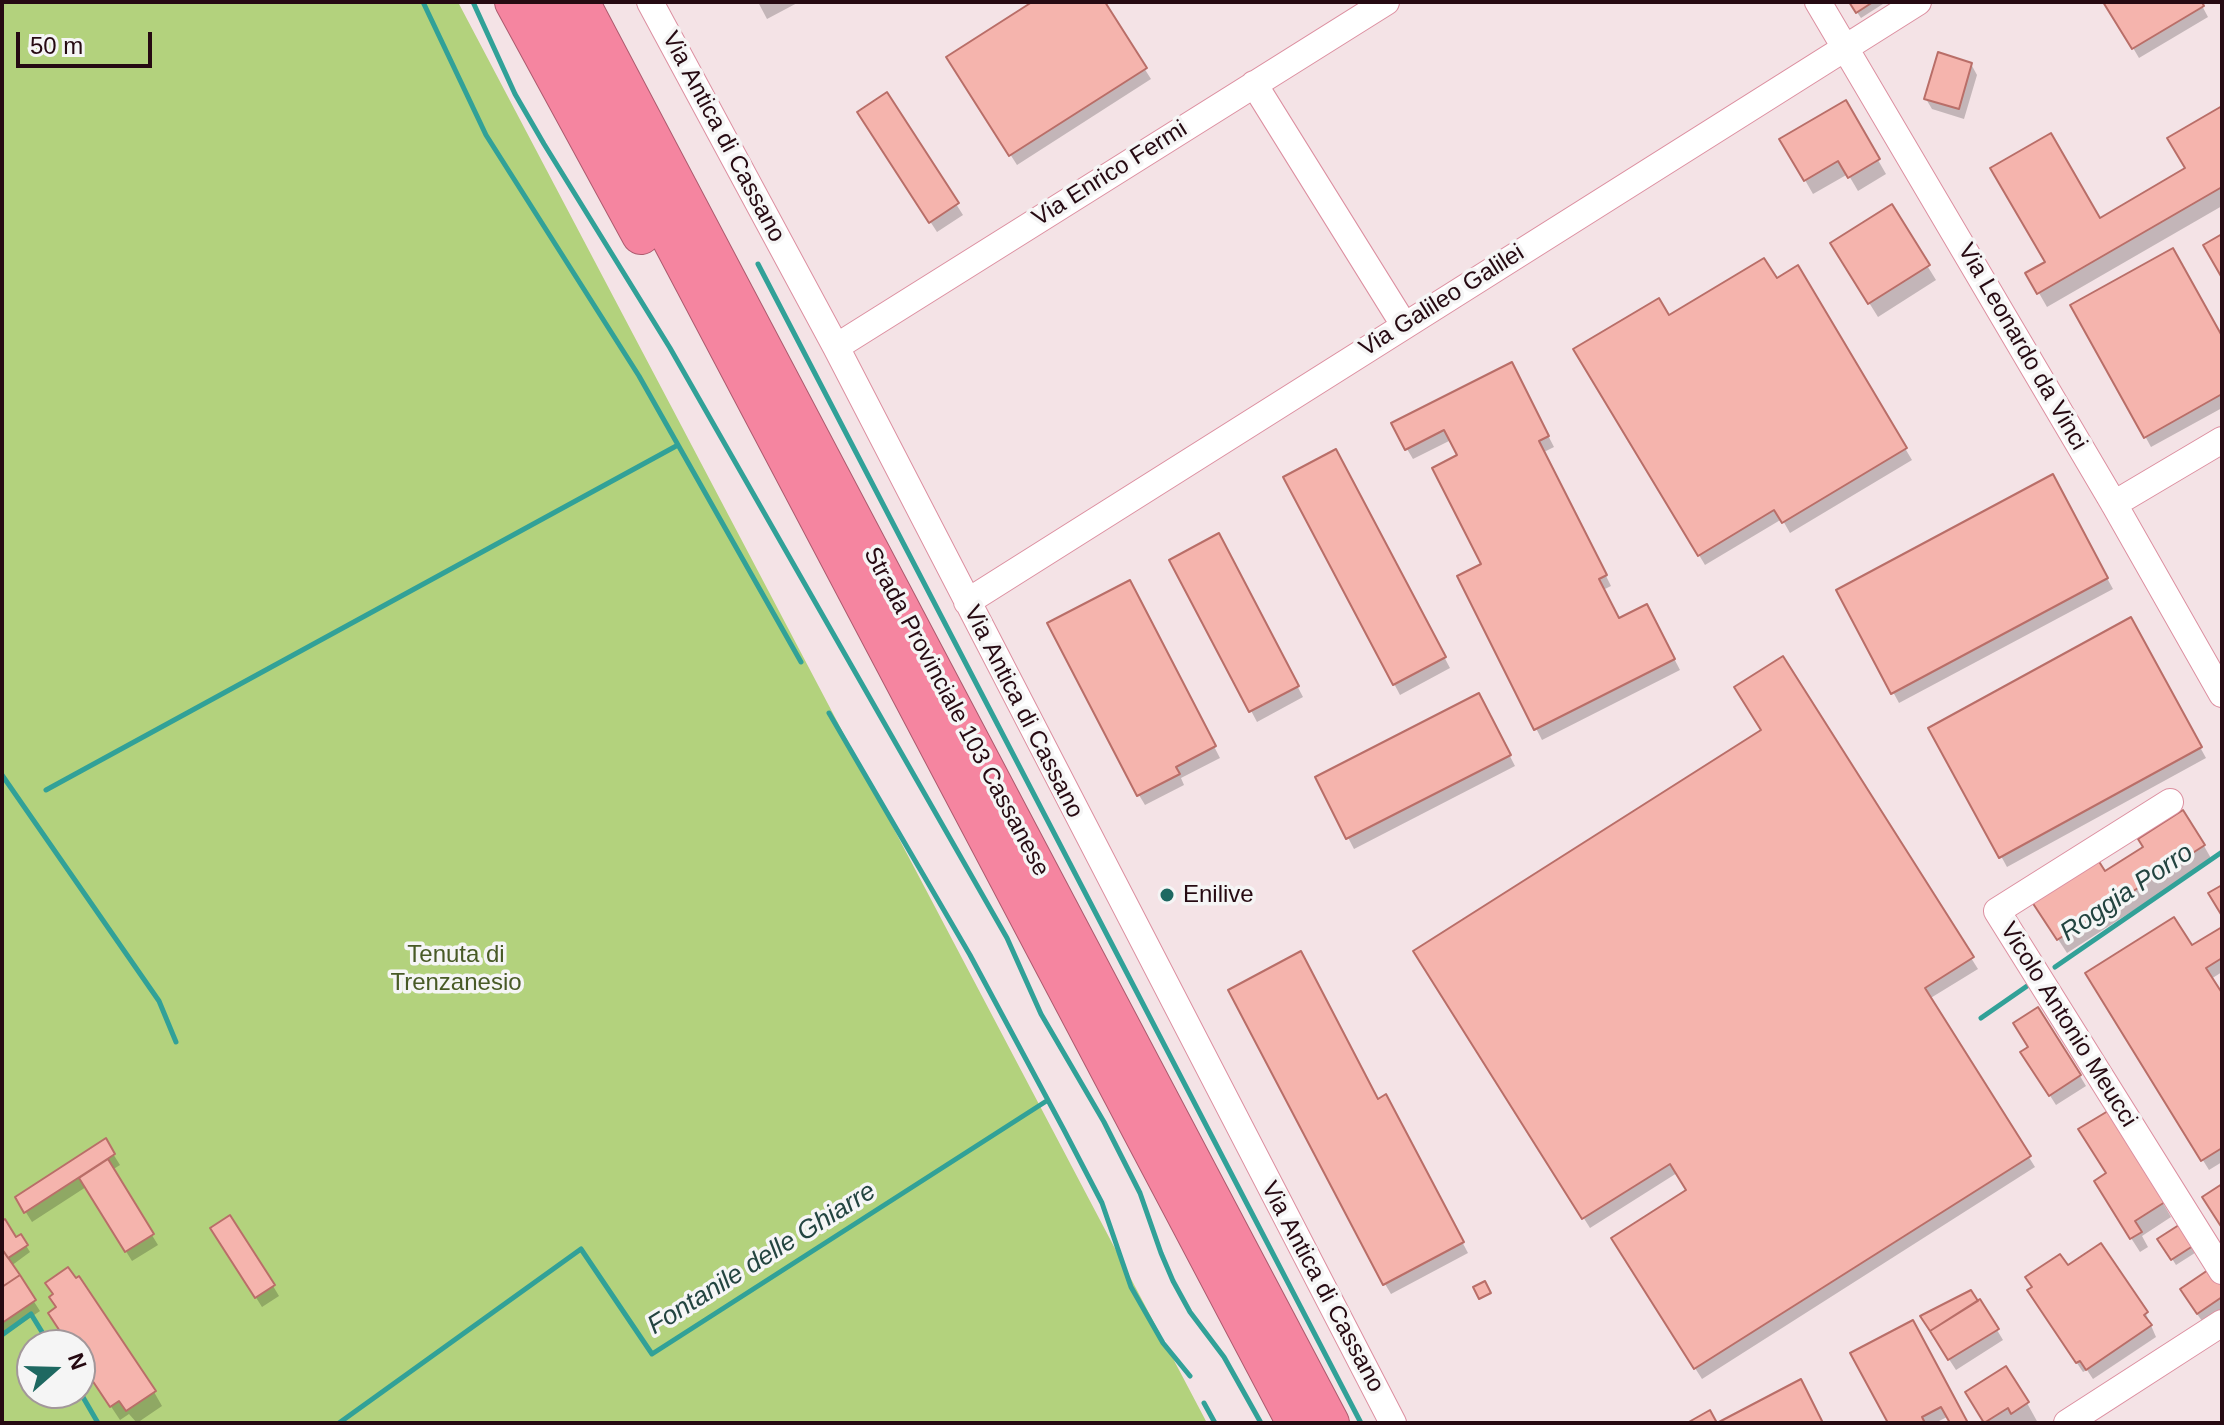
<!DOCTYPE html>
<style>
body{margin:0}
#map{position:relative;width:2224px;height:1425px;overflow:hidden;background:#f4e3e6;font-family:Helvetica,sans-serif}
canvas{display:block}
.frame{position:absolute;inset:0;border:4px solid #260a12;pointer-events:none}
.north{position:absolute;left:16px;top:1329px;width:80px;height:80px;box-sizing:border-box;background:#f5f5f5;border:2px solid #a2979a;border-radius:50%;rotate:70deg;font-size:22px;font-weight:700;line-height:32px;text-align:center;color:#260a12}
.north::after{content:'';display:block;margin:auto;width:28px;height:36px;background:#1e6861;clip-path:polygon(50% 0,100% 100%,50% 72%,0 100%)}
.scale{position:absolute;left:16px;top:32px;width:136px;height:36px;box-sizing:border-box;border:4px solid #260a12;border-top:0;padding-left:10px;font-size:24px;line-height:28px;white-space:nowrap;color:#260a12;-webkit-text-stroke:6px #f5f5f5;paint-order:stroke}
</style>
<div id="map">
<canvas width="2224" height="1425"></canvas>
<div class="frame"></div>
<div class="north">N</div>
<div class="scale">50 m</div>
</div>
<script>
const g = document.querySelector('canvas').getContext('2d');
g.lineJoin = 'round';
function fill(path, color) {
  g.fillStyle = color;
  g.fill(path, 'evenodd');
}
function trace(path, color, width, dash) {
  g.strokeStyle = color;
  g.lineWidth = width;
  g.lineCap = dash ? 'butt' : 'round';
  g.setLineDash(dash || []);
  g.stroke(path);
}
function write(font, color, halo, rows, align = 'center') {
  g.font = font + ' Helvetica,sans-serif';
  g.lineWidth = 7;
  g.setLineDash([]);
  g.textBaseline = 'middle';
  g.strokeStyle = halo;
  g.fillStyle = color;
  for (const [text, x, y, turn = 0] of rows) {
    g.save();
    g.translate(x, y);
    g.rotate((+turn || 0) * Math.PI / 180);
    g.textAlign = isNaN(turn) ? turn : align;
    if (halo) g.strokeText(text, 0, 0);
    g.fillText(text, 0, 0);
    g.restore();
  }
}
const green = new Path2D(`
 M2 2H458L1207 1423H2ZM32 1345H80V1393H32Z`);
const shadow = new Path2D(`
 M758 2H799L767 19Z
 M1036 2H1102L1151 79 1017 165 955 68Z
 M1850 2H1886L1861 18Z
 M2106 2H2200L2208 17 2139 58Z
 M1971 64 1977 75 1964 119 1932 109 1926 99Z
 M887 95 963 215 937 232 866 123Z
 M1845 103 1886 174 1858 191 1848 174 1813 194 1782 140Z
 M2222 108V206L2047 307 2028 274 2048 263 2099 220 2187 169Z
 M1891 207 1936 280 1878 317 1841 258Z
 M1797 268 1912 460 1790 533 1782 519 1705 565 1576 350 1776 281Z
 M2073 305 2222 339V408L2151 447Z
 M1517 375 1554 447 1544 452 1611 586 1603 590 1619 620 1652 616 1680 670 1542 740 1459 577 1483 565 1459 456 1451 440 1413 459 1407 449Z
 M1335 452 1450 668 1400 695 1285 478Z
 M2052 477 2113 589 1899 703 1838 590Z
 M1224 546 1303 697 1257 722 1172 561Z
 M1135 593 1220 758 1181 778 1184 785 1145 805 1139 795Z
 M2130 620 2206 758 2007 867 1931 729Z
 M1783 659 1978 969 1929 999 2035 1167 1702 1379 1619 1249 1688 1191 1677 1173 1590 1228 1422 962 1763 731Z
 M1484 706 1515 766 1354 849 1317 778Z
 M2204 846 2212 860 2067 953 2043 916 2105 874Z
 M2222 929V972L2211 979 2222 997V1162L2209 1170 2087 973 2191 948Z
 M2030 1048 2080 1076 2086 1086 2056 1105 2029 1063Z
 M1378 1101 1391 1107 1468 1253 1391 1294 1385 1284Z
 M105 1141 120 1165 112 1170 158 1245 132 1261 86 1187 32 1222 17 1198Z
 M2104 1196 2163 1203 2171 1217 2142 1236 2148 1247 2140 1252Z
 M2 1224 16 1239 20 1236 30 1252 11 1266 40 1311 2 1337Z
 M2182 1226 2198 1251 2176 1265 2160 1240Z
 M219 1239 273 1286 279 1296 262 1307Z
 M2100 1246 2146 1314 2156 1337 2093 1379 2087 1370 2083 1372 2035 1301 2034 1288Z
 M2222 1287V1327L2211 1334 2195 1311Z
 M55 1295 154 1392 162 1406 137 1423 129 1414 120 1420 80 1360V1345H70Z
 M1912 1322 1966 1423H1952L1949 1416 1935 1423H1890Z
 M1928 1327 1997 1330 2003 1340 1956 1370Z
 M1967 1393 2027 1403 2038 1423H1985Z`);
const stream = new Path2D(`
 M423 2 486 135 639 376 801 662
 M473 2 515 94 544 144 670 348 1007 938 1041 1014 1104 1122 1140 1193 1161 1253 1173 1281 1190 1312 1224 1357 1261 1423
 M758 264 1361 1423
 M829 713 970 955 1064 1130 1102 1203 1131 1287 1163 1343 1190 1376
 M2 775 159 1001 176 1042
 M46 790 678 445
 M2055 967 2222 852
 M1981 1018 2030 984
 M2 1335 31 1314 50 1345
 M80 1392 98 1423
 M1204 1403 1215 1423
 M339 1423 581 1249 652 1354 1048 1100`);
const building = new Path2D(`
 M1032 2H1105L1147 68 1009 156 946 57Z
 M1849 2H1873L1856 13Z
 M2103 2H2202L2204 6 2132 49Z
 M1938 52 1972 63 1959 109 1924 99Z
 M887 92 959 203 929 223 857 112Z
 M1846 100 1880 159 1848 178 1838 161 1804 181 1779 139Z
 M2222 106V187L2037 294 2025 273 2045 262 1990 168 2051 133 2100 218 2185 168 2167 138Z
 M1892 204 1930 265 1868 304 1830 243Z
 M2222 234V278L2203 245Z
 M2173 248 2222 336V394L2144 438 2070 305Z
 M1764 258 1777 278 1798 265 1907 448 1782 523 1774 510 1698 556 1573 349 1659 298 1669 315Z
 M1512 362 1549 436 1539 441 1607 575 1599 579 1619 618 1647 604 1675 659 1534 730 1457 576 1481 564 1432 468 1457 455 1444 430 1405 450 1391 423Z
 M1336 449 1446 657 1393 685 1283 477Z
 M2053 474 2108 578 1891 694 1836 590Z
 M1219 533 1299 686 1249 712 1169 560Z
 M1130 580 1216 746 1176 767 1180 774 1137 796 1047 623Z
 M2131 617 2202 747 1999 858 1928 728Z
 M1783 656 1974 957 1925 988 2031 1156 1694 1369 1611 1238 1686 1190 1670 1164 1582 1219 1413 951 1761 730 1734 687Z
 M1479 693 1511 755 1346 839 1315 777Z
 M2183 810 2205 845 2057 940 2032 902 2098 860 2105 871 2143 847 2138 839Z
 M2222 885V916L2208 893Z
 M2174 917 2192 945 2222 927V958L2206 968 2222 993V1148L2201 1161 2085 973Z
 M1301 951 1378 1099 1386 1094 1464 1242 1383 1285 1228 990Z
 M2038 1007 2081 1075 2049 1096 2020 1052 2028 1047 2013 1023Z
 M2108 1111 2165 1202 2135 1221 2142 1232 2130 1239 2094 1181 2106 1173 2078 1129Z
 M106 1138 115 1154 24 1213 15 1197Z
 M108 1159 154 1234 125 1252 79 1178Z
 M2222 1184V1228L2202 1197Z
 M230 1215 275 1285 255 1298 210 1228Z
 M5 1219 16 1237 21 1234 28 1245 8 1258 2 1249V1221Z
 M2182 1223 2196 1244 2171 1260 2157 1239Z
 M2101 1243 2148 1312 2144 1315 2152 1325 2086 1370 2080 1361 2076 1363 2027 1290 2032 1287 2025 1277 2060 1254 2068 1265Z
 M2 1249 20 1275 2 1287Z
 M68 1267 76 1278 79 1276 156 1391 126 1411 119 1401 110 1407 80 1362V1345H69L48 1313 56 1307 49 1297 53 1294 45 1283Z
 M2211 1268 2222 1284V1297L2197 1314 2180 1289Z
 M20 1275 36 1300 2 1323V1287Z
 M1485 1281 1491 1293 1479 1299 1473 1287Z
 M1971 1290 1978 1301 1930 1331 1920 1316Z
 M1980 1299 1999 1329 1948 1360 1930 1331Z
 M1913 1320 1968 1423H1950L1941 1407 1922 1417 1925 1423H1888L1850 1353Z
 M2006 1366 2029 1402 2011 1414 2008 1408 1984 1423 1965 1392Z
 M1801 1379 1823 1423H1717Z
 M1710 1410 1717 1423H1687Z`);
const minor = new Path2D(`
 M650 2 836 347 1393 1423
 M1818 2 2114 504 2222 694
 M1254 84 1404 325
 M836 347 1386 2
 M2114 504 2222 440
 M967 602 1918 2
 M2170 802 1997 911 2222 1271
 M2067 1423 2222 1323`);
const highway = new Path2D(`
 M514 2 641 235
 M546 2 1296 1423
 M580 2 1330 1423`);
const markers = [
 [1167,895,8,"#1e6861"]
];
const streetNames = [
 ["Via Antica di Cassano",723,137,62],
 ["Via Enrico Fermi",1110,174,-32],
 ["Via Galileo Galilei",1442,301,-32],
 ["Via Leonardo da Vinci",2022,347,60],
 ["Strada Provinciale 103 Cassanese",956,712,62],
 ["Via Antica di Cassano",1023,712,63],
 ["Vicolo Antonio Meucci",2068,1025,58],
 ["Via Antica di Cassano",1322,1287,62]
];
const poiNames = [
 ["Enilive",1183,895]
];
const parkNames = [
 ["Tenuta di",456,955],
 ["Trenzanesio",456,983]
];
const waterNames = [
 ["Roggia Porro",2127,893,-34],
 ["Fontanile delle Ghiarre",762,1259,-32]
];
fill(green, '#b3d27d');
fill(shadow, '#0003');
trace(stream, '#31a198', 5);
fill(building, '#f5b4ad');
trace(building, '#b96e68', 2);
trace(minor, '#dc8fa0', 28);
trace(highway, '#ad5a6e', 40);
trace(minor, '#fff', 26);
trace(highway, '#f585a0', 38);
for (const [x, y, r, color] of markers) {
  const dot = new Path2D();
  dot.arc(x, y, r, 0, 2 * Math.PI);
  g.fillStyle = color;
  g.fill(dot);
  trace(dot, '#f5f5f5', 3);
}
write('24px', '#260a12', '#f5f5f5', streetNames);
write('24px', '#260a12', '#f5f5f5', poiNames, 'left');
write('24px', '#485a26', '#f5f5f5', parkNames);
write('italic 26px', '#234440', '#f5f5f5', waterNames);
</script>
